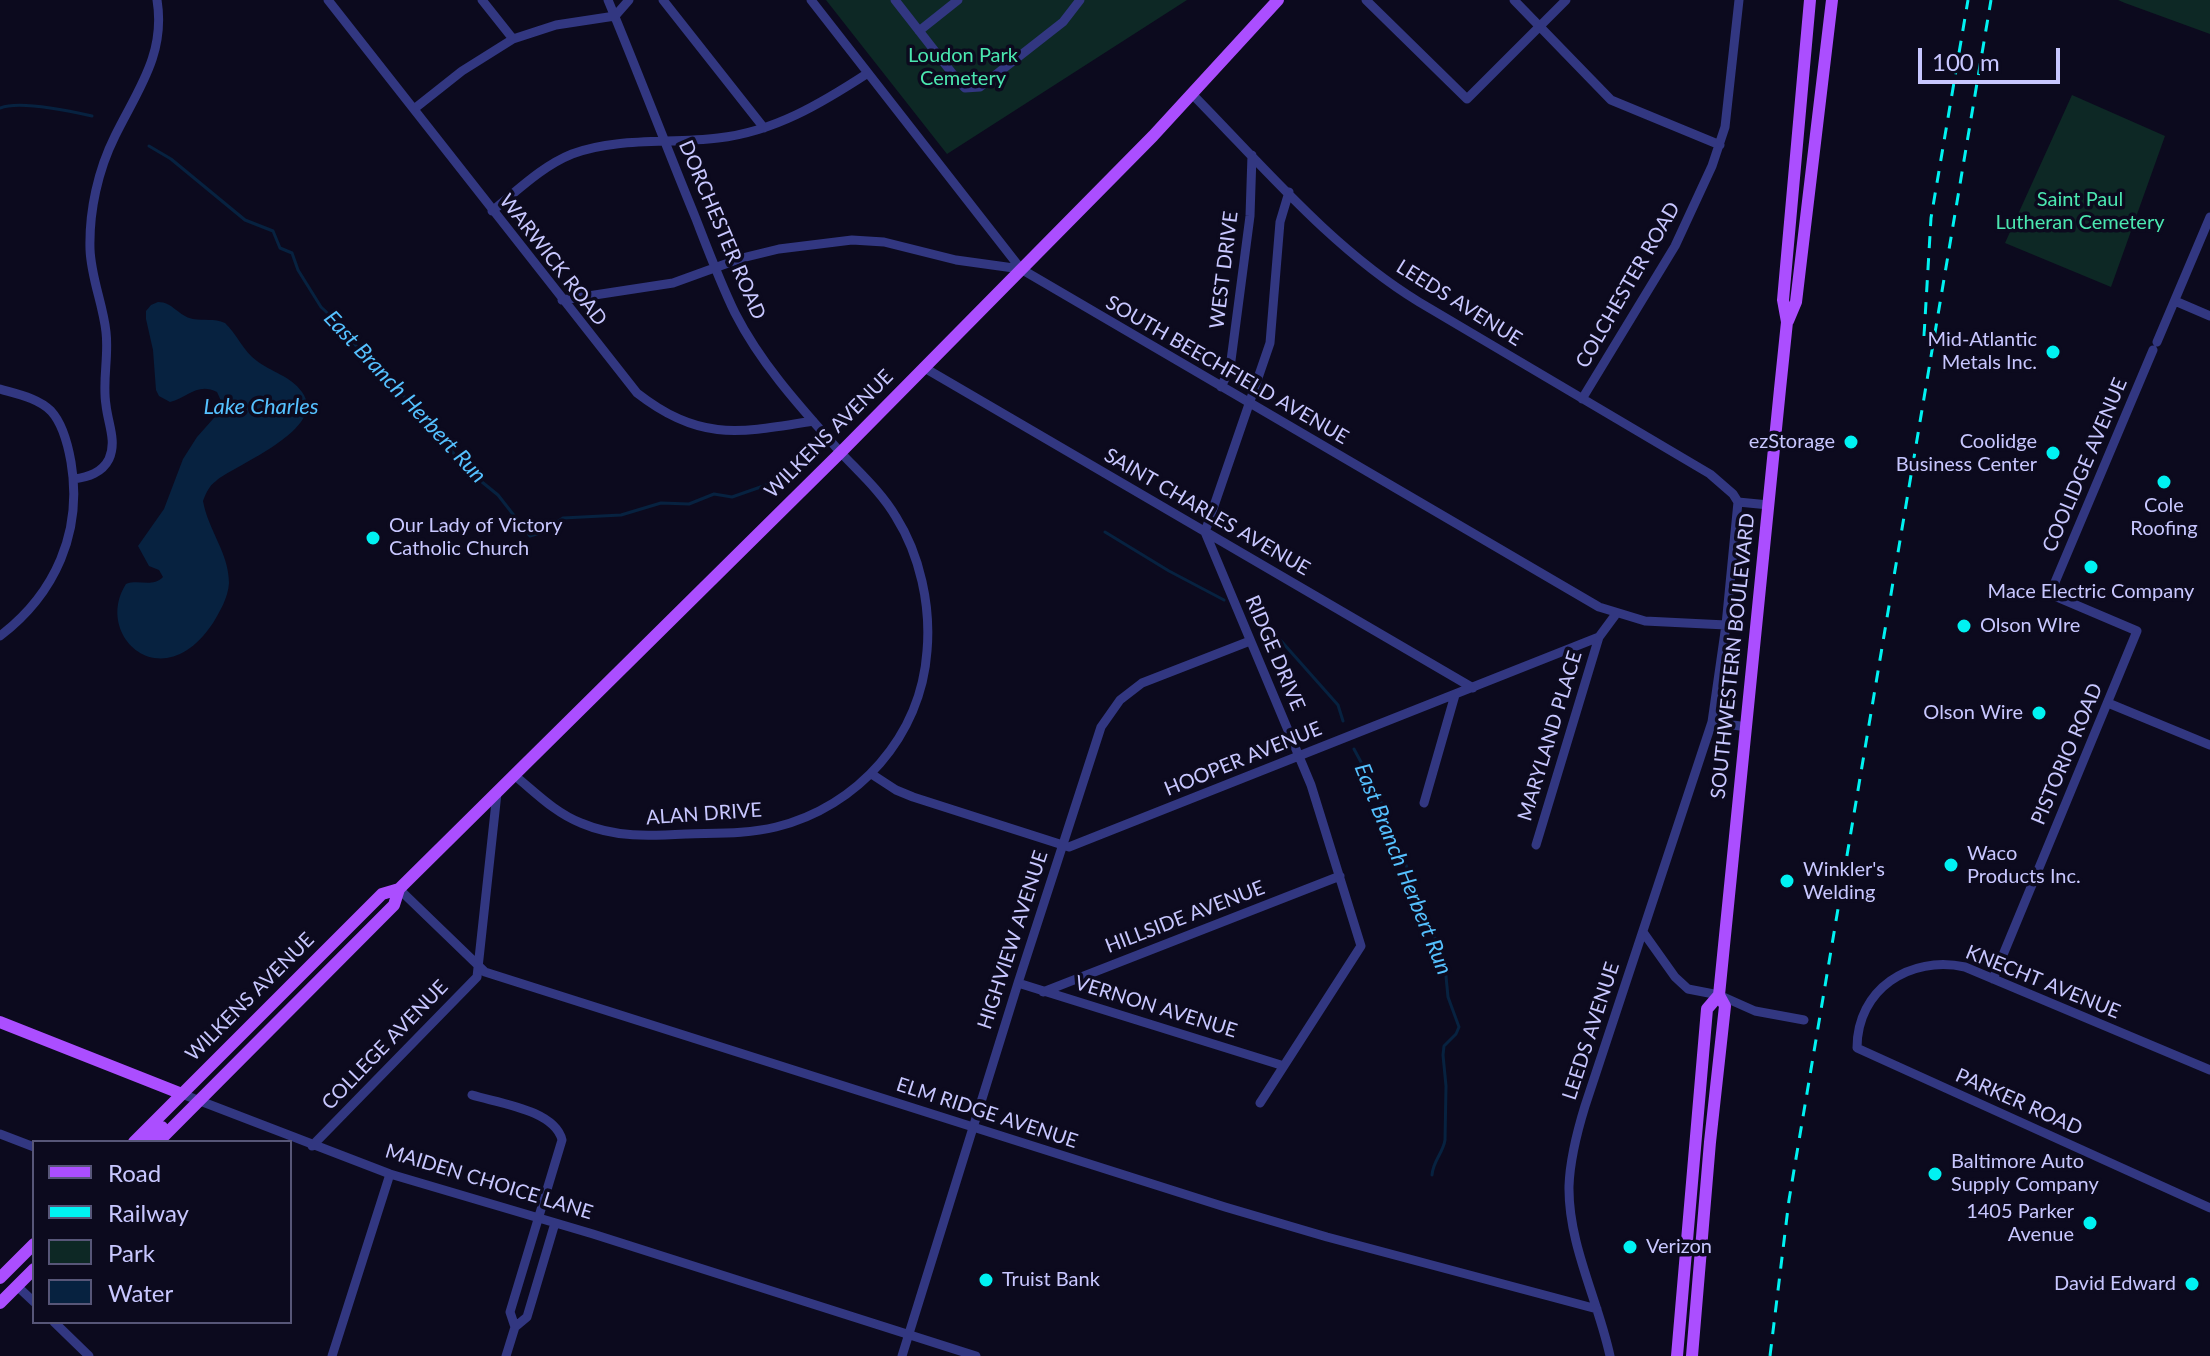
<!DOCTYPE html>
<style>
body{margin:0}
#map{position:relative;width:2210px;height:1356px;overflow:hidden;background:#0c0a1e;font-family:Lato,sans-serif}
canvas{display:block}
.legend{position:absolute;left:32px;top:1140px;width:260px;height:184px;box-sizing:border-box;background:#0c0a1e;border:2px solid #575678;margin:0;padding:10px 14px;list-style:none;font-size:24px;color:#c8c7ff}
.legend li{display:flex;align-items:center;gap:16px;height:40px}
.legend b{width:40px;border:2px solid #575678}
.scale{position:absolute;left:1918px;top:48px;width:142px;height:36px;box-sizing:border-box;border:4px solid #c8c7ff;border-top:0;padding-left:10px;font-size:24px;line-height:28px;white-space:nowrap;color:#c8c7ff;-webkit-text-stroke:6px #0c0a1e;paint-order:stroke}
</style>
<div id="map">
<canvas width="2210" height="1356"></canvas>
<ul class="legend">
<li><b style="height:10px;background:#ab4eff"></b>Road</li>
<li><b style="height:10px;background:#00f2f2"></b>Railway</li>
<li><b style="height:22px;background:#0d2825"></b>Park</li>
<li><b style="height:22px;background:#072240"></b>Water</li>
</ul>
<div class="scale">100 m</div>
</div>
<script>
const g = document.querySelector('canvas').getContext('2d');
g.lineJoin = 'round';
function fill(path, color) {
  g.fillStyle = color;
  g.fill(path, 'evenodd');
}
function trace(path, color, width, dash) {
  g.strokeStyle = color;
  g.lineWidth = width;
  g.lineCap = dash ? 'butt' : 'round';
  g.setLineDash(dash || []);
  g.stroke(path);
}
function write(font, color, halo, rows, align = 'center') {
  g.font = font + ' Lato,sans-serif';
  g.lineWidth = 7;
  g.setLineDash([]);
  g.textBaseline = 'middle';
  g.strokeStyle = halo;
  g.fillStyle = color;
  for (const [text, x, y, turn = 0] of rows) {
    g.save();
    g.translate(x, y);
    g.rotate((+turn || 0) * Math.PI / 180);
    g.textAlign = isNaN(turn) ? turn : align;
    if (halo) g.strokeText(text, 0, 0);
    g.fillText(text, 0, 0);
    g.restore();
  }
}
const green = new Path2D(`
 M826 0H1187L947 154Z
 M2118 0H2210V34L2125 3Z
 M2072 95 2165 136 2111 287 2005 243Z`);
const water = new Path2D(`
 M158 302C173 302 178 316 193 319 204 321 214 318 225 323 237 334 243 351 257 361 271 372 291 376 302 392 329 429 236 464 216 481 209 486 206 493 203 501 208 530 229 553 229 583 228 598 220 611 213 623 162 700 93 635 126 584 139 579 152 588 163 577L159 570 149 566 138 546 164 509 183 459 197 437 221 410 222 403 217 392C198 382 188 397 170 402L159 396 156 390 153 350 146 319V311L151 305Z`);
const stream = new Path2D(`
 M0 108C20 100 70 111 92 116
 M149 146 171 159 245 220 273 231 280 248 292 253 298 270 321 307 337 322 382 378 419 409 466 469 498 495 530 536 540 533 563 518 621 515 661 503 689 504 714 494 732 497 792 476
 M1105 532 1169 571 1224 600
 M1253 618 1267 625 1338 705 1343 721
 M1354 749 1377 792 1441 953 1445 966 1448 997 1459 1027 1456 1034 1444 1046 1443 1055 1446 1086 1445 1140C1443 1153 1433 1161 1432 1175`);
const minor = new Path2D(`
 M328 0 637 393C700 442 739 433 813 421
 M482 0 513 39
 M663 0 764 128
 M811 0 1021 269 1599 607 1645 621 1726 625
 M895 0 959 82 965 88 980 87 1063 22 1080 0
 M1366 0 1467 99 1566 0
 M1514 0 1611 100 1720 145
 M919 31 958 0
 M1192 94C1263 166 1332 249 1419 302L1710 474 1733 494 1738 502 1726 625 1712 722 1585 1106C1577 1132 1570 1158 1569 1186 1568 1244 1598 1300 1610 1356
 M414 109 462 71 513 39 556 25 615 16 629 0
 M492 211C517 191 542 166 572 154 618 137 670 144 718 138 774 132 822 103 868 73
 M562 300 673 283 742 258 779 249 852 240 884 242 956 260 1021 269
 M2175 301 2210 316
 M2157 342 2210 217
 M923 367 1473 688
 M1221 387 1230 368 1250 216 1252 155
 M0 389C17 394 38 398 51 411 63 424 68 445 71 462 83 532 55 594 0 636
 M1582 399 1675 246 1712 166 1725 127 1739 0
 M74 479C88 477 102 473 109 459 117 441 108 424 106 405 102 381 109 357 106 332 103 304 91 278 90 249 89 211 98 170 115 136 137 91 166 54 157 0
 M1738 502 1769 505
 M2108 703 2210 745
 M1712 722 1747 727
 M514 775C535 792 555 813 581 823 616 838 650 836 687 834 717 833 747 834 776 827 858 807 921 736 927 651 931 606 920 555 896 517 882 493 861 474 842 454 803 410 762 366 735 313 720 282 708 250 696 219 666 146 638 72 608 0
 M873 775 896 790 913 797 1069 847 1599 637 1616 614
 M1424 803 1455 695
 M1536 845 1599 637
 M399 889 485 972 1225 1207 1327 1237 1597 1309
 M1643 932 1675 977 1688 989 1719 995 1755 1011 1804 1020
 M1993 979 2137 631 2050 594 2153 350
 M1018 983 1284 1066
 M1043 992 1340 876
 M2210 1070 1965 967C1910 955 1857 989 1857 1048L2210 1208
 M182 1094 390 1174 593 1234 976 1356
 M472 1095C498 1103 555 1110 562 1140L510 1312 515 1327
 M1260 1103 1361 946 1311 785 1205 532 1270 343 1280 222 1289 192
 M0 1134 34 1147
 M312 1146 477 977 497 793
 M17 1286 34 1302
 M54 1322 89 1356
 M332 1356 390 1174
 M506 1356 515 1327 527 1317 555 1223
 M902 1356 1018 983 1101 727 1120 700 1142 683 1250 641`);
const major = new Path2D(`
 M1788 321 1796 302 1832 0
 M0 1022 182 1094
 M134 1142 382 894 399 889
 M147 1142 162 1127
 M158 1142 394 905 399 889 841 452 1153 136 1278 0
 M0 1278 34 1244
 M0 1303 34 1269
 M1677 1356 1707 1009 1719 995 1780 389 1787 322 1783 300 1810 0
 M1692 1356 1710 1142 1725 1006 1719 995`);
const rail = new Path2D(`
 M1924 336 1931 218 1968 0
 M1770 1356 1789 1200 1991 0`);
const markers = [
 [2053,352,8,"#00f2f2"],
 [1851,442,8,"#00f2f2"],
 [2053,453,8,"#00f2f2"],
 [2164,482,8,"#00f2f2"],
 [373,538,8,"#00f2f2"],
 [2091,567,8,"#00f2f2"],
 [1964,626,8,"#00f2f2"],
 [2039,713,8,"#00f2f2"],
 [1951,865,8,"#00f2f2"],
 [1787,881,8,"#00f2f2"],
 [1935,1174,8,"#00f2f2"],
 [2090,1223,8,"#00f2f2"],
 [1630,1247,8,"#00f2f2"],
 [986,1280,8,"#00f2f2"],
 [2192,1284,8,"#00f2f2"]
];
const parkNames = [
 ["Loudon Park",963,56],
 ["Cemetery",963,79],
 ["Saint Paul",2080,200],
 ["Lutheran Cemetery",2080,223]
];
const streetNames = [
 ["DORCHESTER ROAD",722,230,67],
 ["WARWICK ROAD",553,260,52],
 ["WEST DRIVE",1224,270,-83],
 ["COLCHESTER ROAD",1628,285,-60],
 ["LEEDS AVENUE",1459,303,32],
 ["SOUTH BEECHFIELD AVENUE",1227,370,30],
 ["WILKENS AVENUE",829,434,-45],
 ["COOLIDGE AVENUE",2085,465,-67],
 ["SAINT CHARLES AVENUE",1207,512,30],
 ["RIDGE DRIVE",1275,653,67],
 ["SOUTHWESTERN BOULEVARD",1733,656,-84],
 ["MARYLAND PLACE",1550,736,-73],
 ["PISTORIO ROAD",2067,754,-67],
 ["HOOPER AVENUE",1243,759,-22],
 ["ALAN DRIVE",704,814,-4],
 ["HILLSIDE AVENUE",1185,917,-21],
 ["HIGHVIEW AVENUE",1013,940,-72],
 ["KNECHT AVENUE",2043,982,22],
 ["WILKENS AVENUE",250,997,-45],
 ["VERNON AVENUE",1156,1007,17],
 ["LEEDS AVENUE",1591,1031,-72],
 ["COLLEGE AVENUE",385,1045,-46],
 ["PARKER ROAD",2019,1102,24],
 ["ELM RIDGE AVENUE",987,1113,18],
 ["MAIDEN CHOICE LANE",489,1182,17]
];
const poiNames = [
 ["Mid-Atlantic",2037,340,"right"],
 ["Metals Inc.",2037,363,"right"],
 ["ezStorage",1835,442,"right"],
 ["Coolidge",2037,442,"right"],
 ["Business Center",2037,465,"right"],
 ["Cole",2164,506,"center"],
 ["Roofing",2164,529,"center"],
 ["Our Lady of Victory",389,526],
 ["Catholic Church",389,549],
 ["Mace Electric Company",2091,592,"center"],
 ["Olson WIre",1980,626],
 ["Olson Wire",2023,713,"right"],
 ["Waco",1967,854],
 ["Products Inc.",1967,877],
 ["Winkler's",1803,870],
 ["Welding",1803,893],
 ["Baltimore Auto",1951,1162],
 ["Supply Company",1951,1185],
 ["1405 Parker",2074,1212,"right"],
 ["Avenue",2074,1235,"right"],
 ["Verizon",1646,1247],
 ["Truist Bank",1002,1280],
 ["David Edward",2176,1284,"right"]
];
const waterNames = [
 ["East Branch Herbert Run",405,397,47],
 ["Lake Charles",261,407],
 ["East Branch Herbert Run",1403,869,68]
];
fill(green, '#0d2825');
fill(water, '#072240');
trace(stream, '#072240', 3);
trace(minor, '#323781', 9);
trace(major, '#ab4eff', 12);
trace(rail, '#00f2f2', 3, [12, 10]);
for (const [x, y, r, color] of markers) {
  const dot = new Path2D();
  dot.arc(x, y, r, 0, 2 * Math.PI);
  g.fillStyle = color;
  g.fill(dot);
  trace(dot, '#0c0a1e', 3);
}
write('20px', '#4be7b0', '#0c0a1e', parkNames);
write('20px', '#c8c7ff', '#0c0a1e', streetNames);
write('20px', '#c8c7ff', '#0c0a1e', poiNames, 'left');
write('italic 22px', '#55c1ff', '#0c0a1e', waterNames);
</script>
